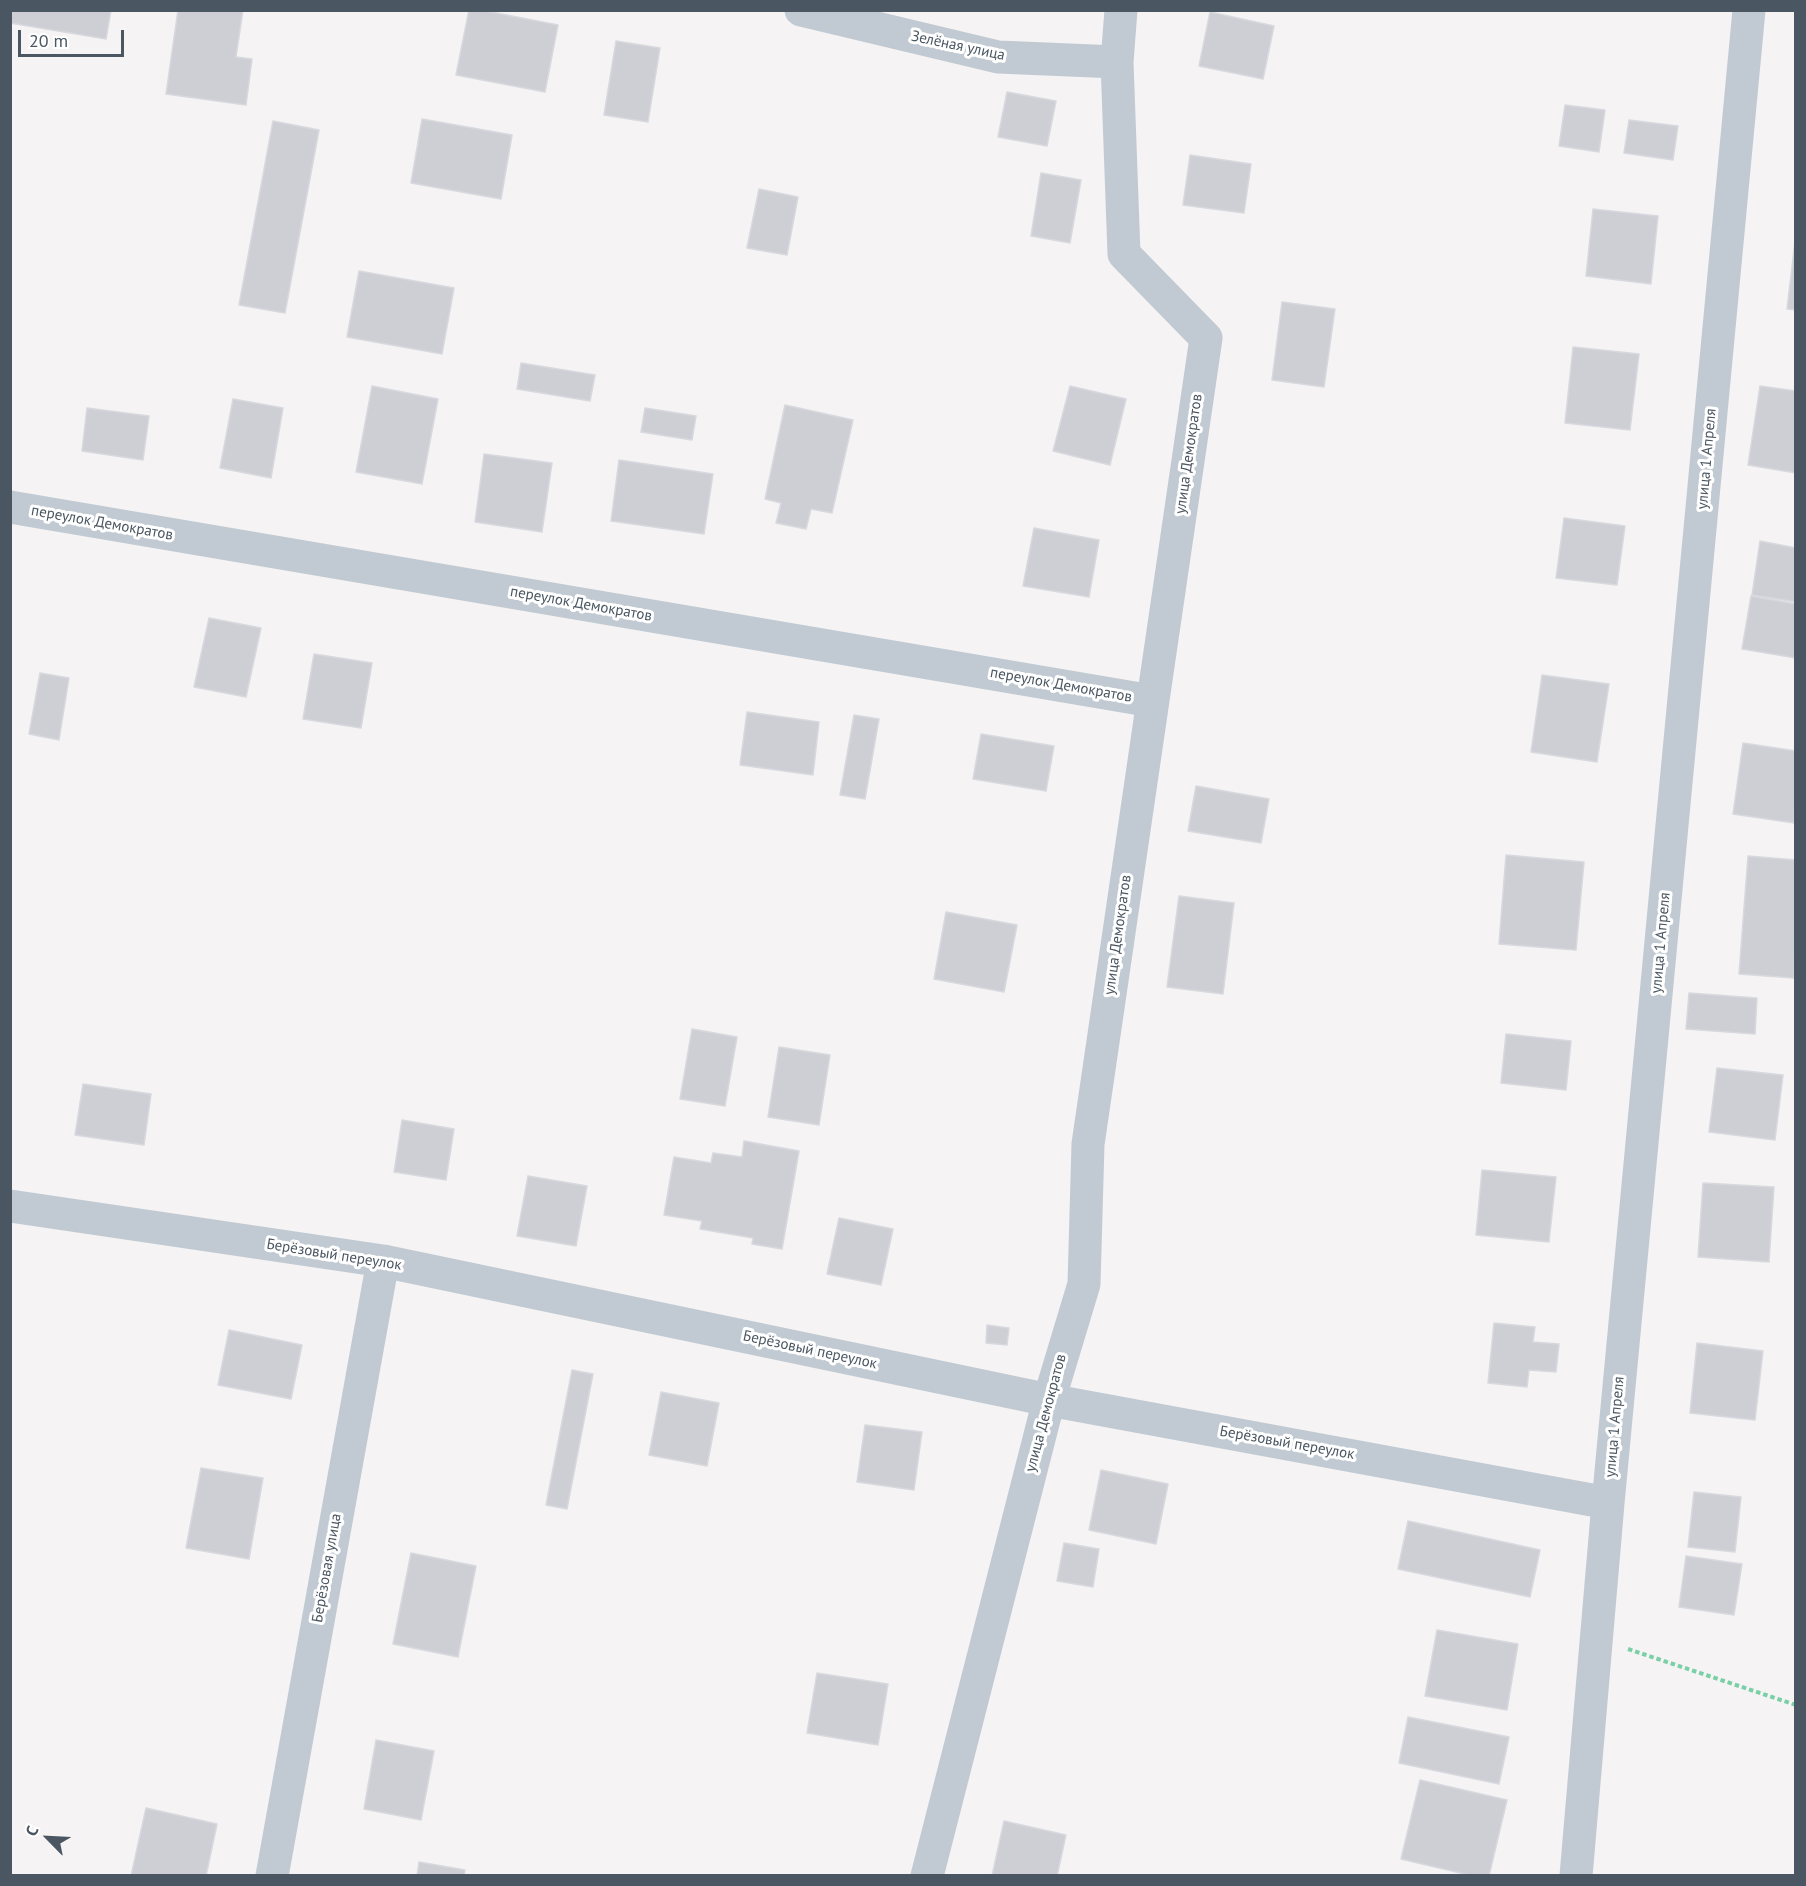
<!DOCTYPE html>
<meta charset="utf-8">
<style>
body{margin:0}
#map{position:relative;width:1806px;height:1886px;overflow:hidden;background:#f5f3f3;font-family:"PT Sans",sans-serif}
canvas{display:block}
.frame{position:absolute;inset:0;border:12px solid #4a5661;pointer-events:none}
.north{position:absolute;left:18px;top:1808px;width:60px;height:60px;-webkit-text-stroke:4px #fff;paint-order:stroke;rotate:294deg;font-size:16px;font-weight:700;line-height:24px;text-align:center;color:#4a5661}
.north::after{content:'';display:block;margin:auto;width:21px;height:27px;background:#4a5661;clip-path:polygon(50% 0,100% 100%,50% 72%,0 100%)}
.scale{position:absolute;left:18px;top:30px;width:106px;height:27px;box-sizing:border-box;border:3px solid #4a5661;border-top:0;padding-left:8px;font-size:18px;line-height:21px;white-space:nowrap;color:#4a5661;-webkit-text-stroke:4px #fff;paint-order:stroke}
</style>
<div id="map">
<canvas width="1806" height="1886"></canvas>
<div class="frame"></div>
<div class="north">С</div>
<div class="scale">20 m</div>
</div>
<script>
const g = document.querySelector('canvas').getContext('2d');
g.lineJoin = 'round';
function fill(path, color) {
  g.fillStyle = color;
  g.fill(path, 'evenodd');
}
function trace(path, color, width, dash) {
  g.strokeStyle = color;
  g.lineWidth = width;
  g.lineCap = dash ? 'butt' : 'round';
  g.setLineDash(dash || []);
  g.stroke(path);
}
function write(font, color, halo, rows, align = 'center') {
  g.font = font + ' "PT Sans",sans-serif';
  g.lineWidth = 6;
  g.setLineDash([]);
  g.textBaseline = 'middle';
  g.strokeStyle = halo;
  g.fillStyle = color;
  for (const [text, x, y, turn = 0] of rows) {
    g.save();
    g.translate(x, y);
    g.rotate((+turn || 0) * Math.PI / 180);
    g.textAlign = isNaN(turn) ? turn : align;
    if (halo) g.strokeText(text, 0, 0);
    g.fillText(text, 0, 0);
    g.restore();
  }
}
const building = new Path2D(`
 M10 10H111L106 39 10 23Z
 M178 10H243L236 57 252 59 246 105 166 94Z
 M469 10H481L558 25 545 92 456 75Z
 M1210 12 1274 26 1263 79 1199 66Z
 M616 41 660 48 648 122 604 115Z
 M1007 92 1056 101 1047 146 998 137Z
 M1565 105 1605 110 1599 152 1559 146Z
 M422 119 512 135 501 199 411 183Z
 M1629 120 1678 126 1673 160 1624 153Z
 M273 121 319 130 285 313 239 305Z
 M1190 155 1251 164 1244 213 1183 205Z
 M1041 173 1081 180 1070 243 1031 236Z
 M759 189 798 197 787 255 747 248Z
 M1593 209 1658 216 1651 284 1586 276Z
 M1795 241H1796V310L1787 309Z
 M359 271 454 288 442 354 347 337Z
 M1282 302 1335 309 1324 387 1272 380Z
 M1573 347 1639 354 1630 430 1565 423Z
 M521 363 595 375 590 401 517 389Z
 M372 386 438 399 422 484 356 472Z
 M1070 386 1126 399 1110 465 1053 451Z
 M1760 386 1796 391V473L1748 465Z
 M233 399 283 408 271 478 220 468Z
 M785 405 853 420 832 513 811 509 806 529 776 523 781 503 765 499Z
 M87 408 149 416 143 460 82 451Z
 M645 408 696 416 692 440 641 432Z
 M484 454 552 463 542 532 475 522Z
 M619 460 713 474 704 534 611 521Z
 M1564 518 1625 526 1617 585 1556 578Z
 M1034 528 1099 540 1089 597 1023 586Z
 M1760 541 1796 548V602L1752 595Z
 M1751 596 1796 604V658L1742 649Z
 M209 618 261 628 246 697 194 687Z
 M314 654 372 663 361 728 303 719Z
 M40 673 69 678 59 740 29 734Z
 M1542 675 1609 684 1597 762 1531 752Z
 M747 712 819 722 813 775 740 765Z
 M854 715 879 719 865 799 840 795Z
 M981 734 1054 746 1046 791 973 779Z
 M1743 743 1796 751 1794 823 1733 814Z
 M1196 786 1269 799 1261 843 1188 831Z
 M1506 855 1584 862 1576 950 1499 944Z
 M1748 856 1796 860 1794 978 1739 974Z
 M1179 896 1234 903 1223 994 1167 987Z
 M946 912 1017 925 1004 992 934 979Z
 M1689 993 1757 998 1755 1034 1686 1029Z
 M692 1029 737 1037 725 1106 680 1099Z
 M1506 1034 1571 1041 1566 1090 1501 1083Z
 M779 1047 830 1055 819 1125 768 1117Z
 M1717 1068 1783 1075 1775 1140 1709 1132Z
 M83 1084 151 1094 144 1145 75 1135Z
 M402 1120 454 1129 446 1180 394 1172Z
 M744 1141 799 1151 782 1249 752 1244 753 1238 700 1229 702 1221 664 1215 674 1157 711 1163 713 1153 742 1157Z
 M1482 1170 1556 1177 1549 1242 1476 1235Z
 M528 1176 587 1186 576 1246 517 1236Z
 M1703 1183 1774 1187 1769 1262 1698 1257Z
 M839 1218 893 1229 881 1285 827 1274Z
 M1494 1323 1535 1327 1533 1342 1559 1344 1556 1372 1529 1370 1527 1387 1488 1383Z
 M987 1325 1009 1328 1007 1345 986 1343Z
 M229 1330 302 1345 291 1399 218 1385Z
 M1697 1343 1763 1351 1755 1420 1690 1413Z
 M572 1370 593 1374 567 1509 546 1505Z
 M661 1392 719 1403 707 1466 649 1455Z
 M865 1425 922 1432 914 1490 857 1482Z
 M201 1468 263 1478 249 1559 186 1548Z
 M1101 1470 1168 1484 1156 1544 1089 1530Z
 M1694 1492 1741 1497 1735 1552 1688 1547Z
 M1408 1521 1540 1550 1530 1597 1398 1569Z
 M1064 1543 1099 1549 1093 1587 1057 1581Z
 M411 1553 476 1566 458 1657 393 1644Z
 M1686 1556 1742 1564 1734 1615 1679 1607Z
 M1437 1630 1518 1644 1507 1710 1425 1696Z
 M817 1673 888 1684 878 1745 807 1733Z
 M1408 1717 1509 1737 1499 1784 1399 1763Z
 M376 1740 434 1751 421 1820 364 1809Z
 M1420 1780 1507 1800 1489 1876H1473L1401 1859Z
 M146 1808 217 1824 206 1876H131Z
 M1004 1821 1066 1835 1057 1876H992Z
 M419 1862 465 1870 464 1876H417Z`);
const path = new Path2D(`
 M1628 1649 1796 1705`);
const minor = new Path2D(`
 M801 10 998 57 1117 62
 M10 507 1152 701
 M10 1206 383 1261 1049 1400 1608 1503
 M272 1876 383 1261
 M927 1876 1049 1400 1084 1284 1088 1144 1206 338 1124 254 1117 62 1121 10
 M1576 1876 1608 1503 1749 10`);
const streetNames = [
 ["Зелёная улица",958,46,12],
 ["улица Демократов",1189,454,-82],
 ["улица 1 Апреля",1707,459,-85],
 ["переулок Демократов",102,523,10],
 ["переулок Демократов",581,604,10],
 ["переулок Демократов",1061,685,10],
 ["улица Демократов",1118,935,-82],
 ["улица 1 Апреля",1661,943,-85],
 ["Берёзовый переулок",334,1255,9],
 ["Берёзовый переулок",810,1350,12],
 ["улица Демократов",1046,1413,-75],
 ["улица 1 Апреля",1615,1427,-85],
 ["Берёзовый переулок",1287,1443,10],
 ["Берёзовая улица",327,1568,-80]
];
fill(building, '#cdcfd5');
trace(building, '#d7d9de', 1.5);
trace(path, '#7ad0a6', 4, [4.5, 3]);
trace(minor, '#c1cad2', 33);
write('15px', '#4a5661', '#fff', streetNames);
</script>
